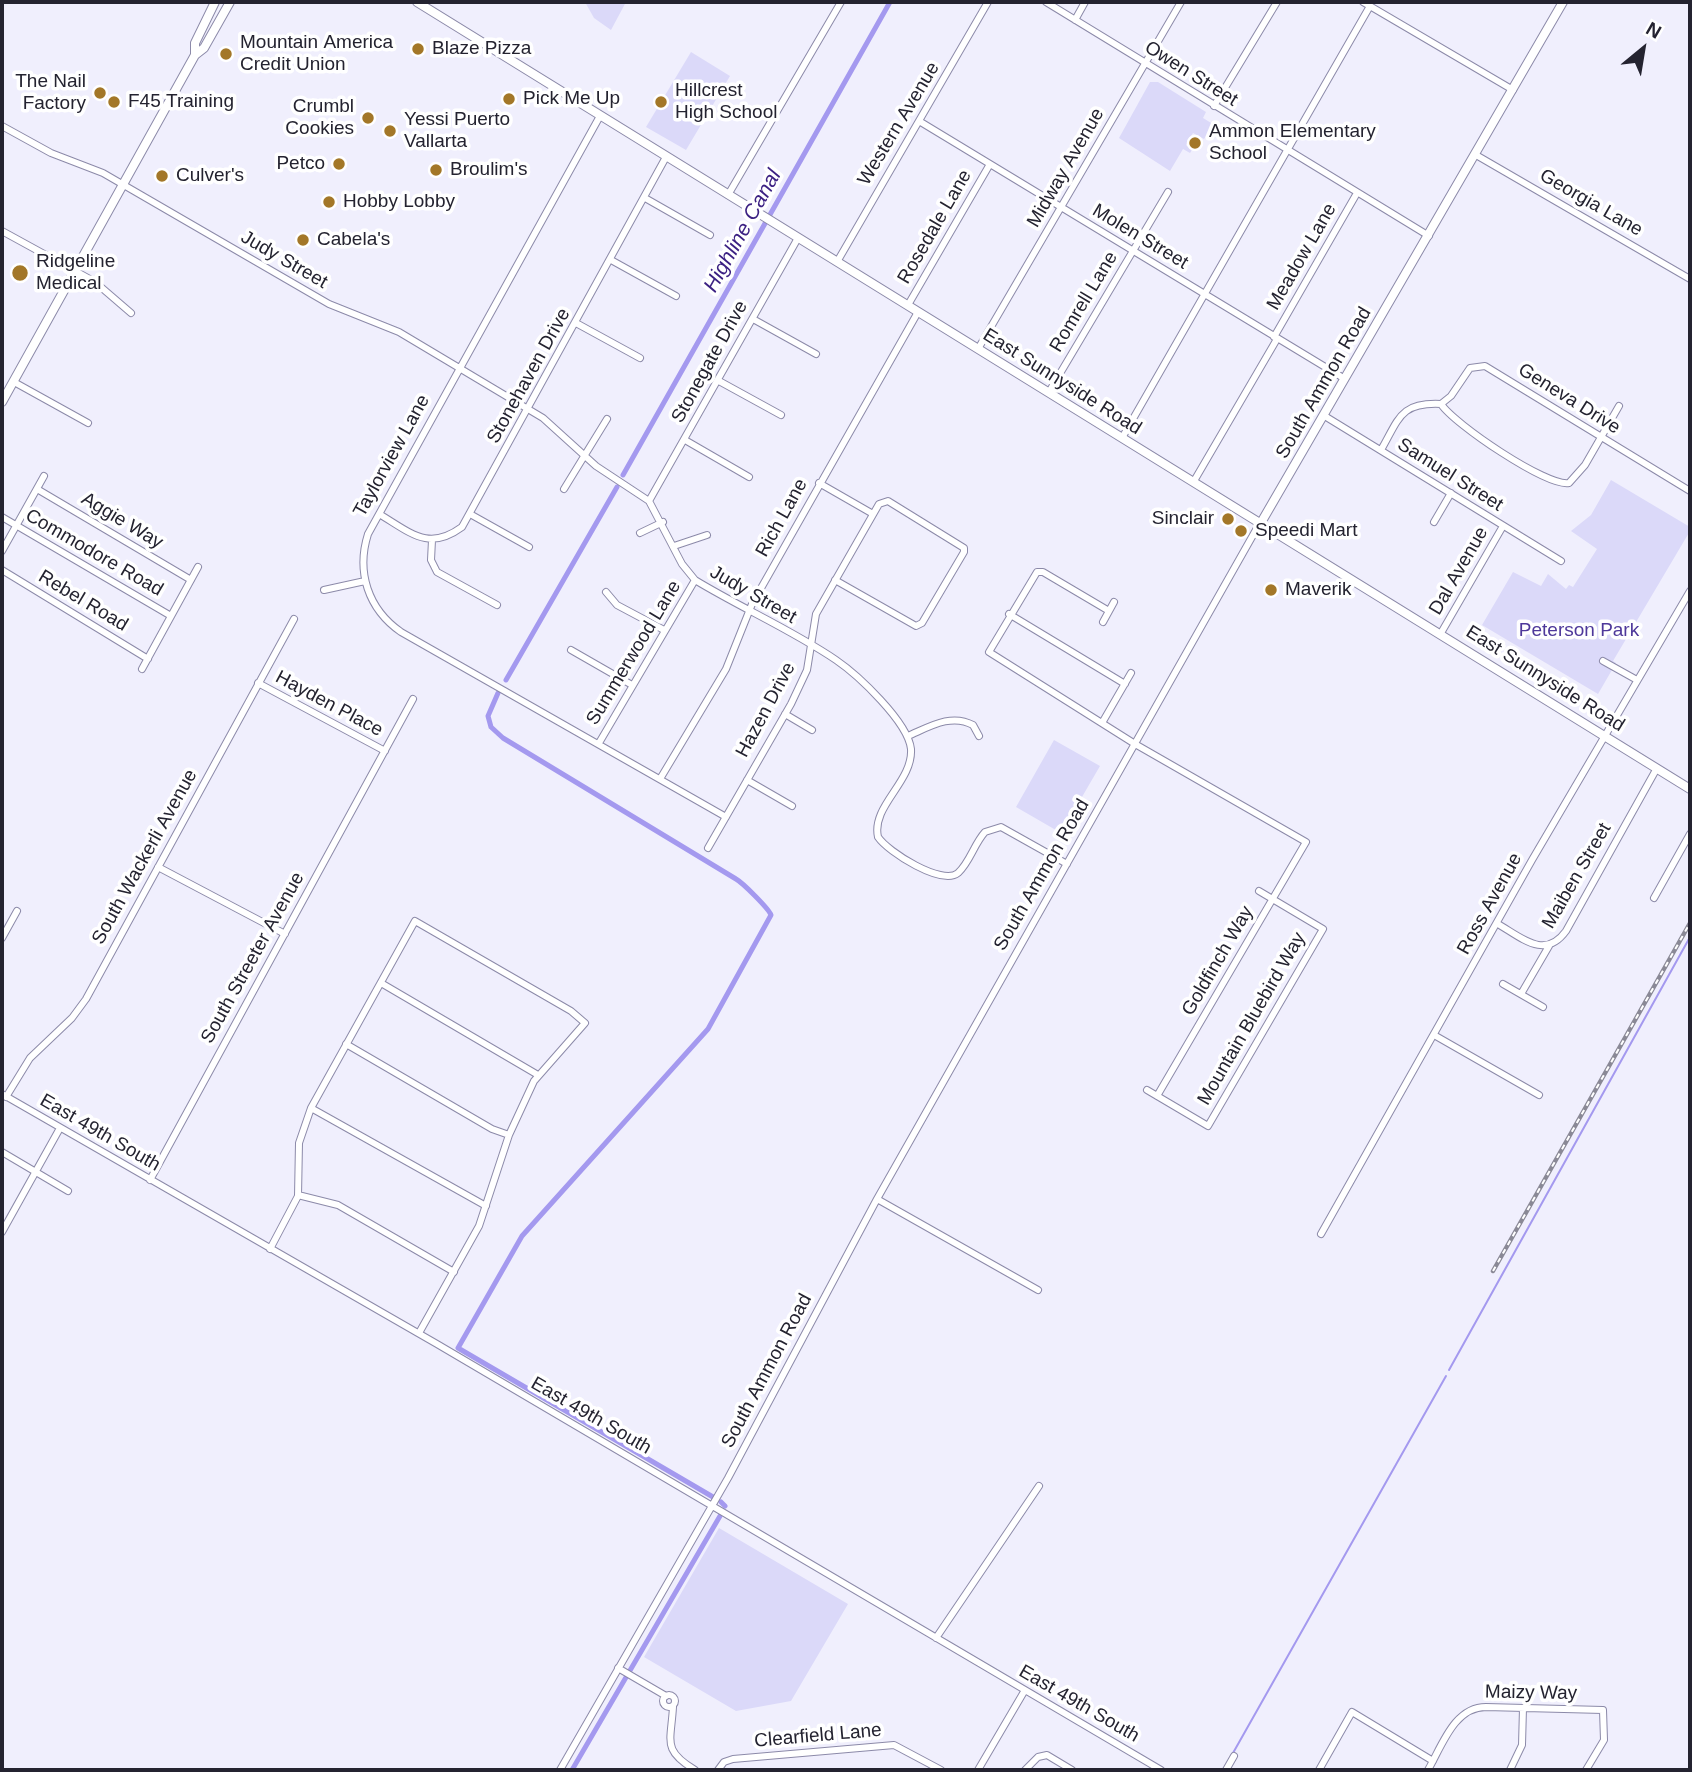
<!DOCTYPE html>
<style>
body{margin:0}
#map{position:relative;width:1692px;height:1772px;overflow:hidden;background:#f0effd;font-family:Arial,sans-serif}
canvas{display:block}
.frame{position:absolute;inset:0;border:4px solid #242330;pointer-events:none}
.north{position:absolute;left:1608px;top:14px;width:70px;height:70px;-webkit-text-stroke:5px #fff;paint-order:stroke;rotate:30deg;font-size:19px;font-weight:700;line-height:28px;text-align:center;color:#242330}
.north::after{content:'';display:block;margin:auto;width:24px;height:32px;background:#242330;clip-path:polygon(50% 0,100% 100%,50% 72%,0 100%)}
</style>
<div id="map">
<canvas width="1692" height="1772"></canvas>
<div class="frame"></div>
<div class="north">N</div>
</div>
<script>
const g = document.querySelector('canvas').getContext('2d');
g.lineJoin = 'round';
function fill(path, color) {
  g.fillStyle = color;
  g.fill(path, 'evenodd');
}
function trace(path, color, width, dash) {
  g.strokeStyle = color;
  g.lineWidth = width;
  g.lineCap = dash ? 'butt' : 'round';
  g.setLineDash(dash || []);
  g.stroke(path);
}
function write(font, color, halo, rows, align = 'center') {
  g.font = font + ' Arial,sans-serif';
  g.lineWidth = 7;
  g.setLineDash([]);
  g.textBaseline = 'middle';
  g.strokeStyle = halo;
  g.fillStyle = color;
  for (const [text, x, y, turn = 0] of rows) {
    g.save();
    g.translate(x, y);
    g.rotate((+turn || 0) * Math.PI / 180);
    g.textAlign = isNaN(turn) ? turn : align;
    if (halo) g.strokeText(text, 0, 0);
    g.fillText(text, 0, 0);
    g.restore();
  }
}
const green = new Path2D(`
 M585 2H626L611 30 594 18Z
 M691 52 730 76 686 150 646 127Z
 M1150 82H1158L1206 112 1203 118 1221 129 1217 136 1209 132 1204 139 1193 133 1186 145 1192 150 1190 153 1183 149 1170 171 1119 138Z
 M1611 480 1690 527V531L1613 661 1616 663 1598 694 1482 625 1513 572 1541 586 1548 574 1566 589 1569 585 1573 587 1597 549 1571 531 1591 515Z
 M1054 740 1100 766 1061 833 1016 807Z
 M719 1528 848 1604 791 1701 736 1711 644 1657Z`);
const stream = new Path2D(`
 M1449 1370 1690 937
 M1233 1753 1446 1376`);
const canal = new Path2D(`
 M623 475 890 2
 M506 680 617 487
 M498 693 488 716 491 727 503 738 736 879C743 883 769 909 771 915L708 1029 522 1236 458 1348 713 1497
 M721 1502 725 1506
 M572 1770 720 1516`);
const minor = new Path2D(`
 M1046 2 1429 236
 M1363 2 1513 90
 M1075 20 1085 2
 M1214 106 1277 2
 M600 116 368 534C356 572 368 609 401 632L726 817
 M919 121 1345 379
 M2 126 51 153 103 173 329 304 399 332 543 418 596 466 649 501 682 564 695 580C741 608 792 630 836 660 858 675 908 722 911 749 913 782 871 806 878 837 888 852 942 886 958 873 970 862 974 844 985 832L1001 827 1067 864
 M1476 155 1690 279
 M728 195 841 2
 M645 198 710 235
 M2 231 95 282 131 313
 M611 260 676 296
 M837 262 988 2
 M908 305 990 164
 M753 319 816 354
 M576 323 640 358
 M1274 337 1357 193
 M978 349 1181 2
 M719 381 781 415
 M14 382 88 423
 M1049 392 1168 192
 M1441 404 1451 396 1470 368 1485 366 1690 491
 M1323 415 1561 561
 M1122 438 1370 6
 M685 440 749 477
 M1381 450C1399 419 1400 402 1441 404 1454 424 1547 487 1569 483L1585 465 1619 406
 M1194 481 1277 339
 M819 483 873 514
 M37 489 191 580
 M564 489 607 419
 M649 501 798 238
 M379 514C410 532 428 552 462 527L666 157
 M470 514 529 547
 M2 517 171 616
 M1434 522 1451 493
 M640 533 663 522
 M432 540 431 560 437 572 497 605
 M674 546 707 535
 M2 551 44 476
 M2 570 148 659
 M324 590 365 581
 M606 592 617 605 664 630
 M1109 611 1043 572H1037L989 652 1135 744 1306 842 1157 1096
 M1009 614 1125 684
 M1103 622 1114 602
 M1441 633 1503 526
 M571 650 632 685
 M1603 661 1637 680
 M142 669 198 567
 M258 683 385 751
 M785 714 812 730
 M1102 723 1131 673
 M908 736C929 727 951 713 973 725L979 736
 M599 743 695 580
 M660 779 726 669 752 604 918 312
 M747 780 792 806
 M708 848 791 704 807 670 816 614 879 504 888 501 964 548V552L922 623 916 626 835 580
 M158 867 285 934
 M1654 898 1690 834
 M1498 924C1522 938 1545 960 1566 931L1657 768
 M2 938 17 911
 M381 983 538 1075
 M1503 984 1543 1007
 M1521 994 1549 946
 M1434 1035 1539 1095
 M346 1044 492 1129 509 1135
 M1147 1090 1208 1126 1323 929 1259 891
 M2 1094 437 1344 1161 1770
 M6 1097 30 1058 72 1018 86 999 294 619
 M311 1108 486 1206
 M2 1152 68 1191
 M150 1180 413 699
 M298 1195 338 1205 454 1272
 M877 1199 1038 1290
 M2 1232 60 1128
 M1321 1234 1532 860 1690 591
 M270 1249 298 1196 299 1143 311 1108 415 921 571 1011 585 1023 534 1081 509 1135 479 1226 419 1333
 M936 1638 1039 1486
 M618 1668 666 1696
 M663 1701a6 6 0 1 1 12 0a6 6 0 1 1-12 0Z
 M673 1707C671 1742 662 1750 695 1770
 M560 1770 728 1478 877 1199 1261 521
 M718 1770 724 1762 733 1759 894 1745 941 1770
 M978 1770 1025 1690
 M1025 1770 1038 1757 1047 1755 1072 1770
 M1226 1770 1234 1756
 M1319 1770 1352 1712 1433 1761
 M1428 1770C1442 1746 1454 1707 1486 1707L1603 1710 1604 1740 1586 1770
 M1510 1770 1522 1745 1523 1708`);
const major = new Path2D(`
 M417 2 1690 789
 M195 55V43L215 2
 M2 402 195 55 204 48 230 2
 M1262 521 1563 2`);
const rail = new Path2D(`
 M1493 1271 1690 923`);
const markers = [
 [418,49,7,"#a37728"],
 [226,54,7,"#a37728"],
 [100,93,7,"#a37728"],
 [509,99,7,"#a37728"],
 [114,102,7,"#a37728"],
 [661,102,7,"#a37728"],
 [368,118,7,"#a37728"],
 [390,131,7,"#a37728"],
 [1195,143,7,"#a37728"],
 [339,164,7,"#a37728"],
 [436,170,7,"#a37728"],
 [162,176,7,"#a37728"],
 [329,202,7,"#a37728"],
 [303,240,7,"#a37728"],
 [20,273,9,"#a37728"],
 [1228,519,7,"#a37728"],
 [1241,531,7,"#a37728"],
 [1271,590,7,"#a37728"]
];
const poiNames = [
 ["Mountain America",240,43],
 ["Credit Union",240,65],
 ["Blaze Pizza",432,49],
 ["The Nail",86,82,"right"],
 ["Factory",86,104,"right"],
 ["Hillcrest",675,91],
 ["High School",675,113],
 ["Pick Me Up",523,99],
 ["F45 Training",128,102],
 ["Crumbl",354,107,"right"],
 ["Cookies",354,129,"right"],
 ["Yessi Puerto",404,120],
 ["Vallarta",404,142],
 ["Ammon Elementary",1209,132],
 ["School",1209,154],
 ["Petco",325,164,"right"],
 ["Broulim's",450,170],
 ["Culver's",176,176],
 ["Hobby Lobby",343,202],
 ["Cabela's",317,240],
 ["Ridgeline",36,262],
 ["Medical",36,284],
 ["Sinclair",1214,519,"right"],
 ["Speedi Mart",1255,531],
 ["Maverik",1285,590]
];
const streetNames = [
 ["Owen Street",1191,74,32],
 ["Western Avenue",899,124,-59],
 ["Midway Avenue",1066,168,-60],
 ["Georgia Lane",1591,203,30],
 ["Rosedale Lane",935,227,-60],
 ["Molen Street",1140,237,31],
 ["Meadow Lane",1302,257,-60],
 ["Judy Street",284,260,30],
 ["Romrell Lane",1084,302,-59],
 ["Stonegate Drive",710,362,-61],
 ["Stonehaven Drive",529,376,-61],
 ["East Sunnyside Road",1062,382,32],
 ["South Ammon Road",1324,383,-60],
 ["Geneva Drive",1569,399,32],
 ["Taylorview Lane",392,456,-61],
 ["Samuel Street",1450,475,32],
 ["Rich Lane",782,518,-61],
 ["Aggie Way",122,521,31],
 ["Commodore Road",94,553,30],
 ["Dal Avenue",1459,571,-60],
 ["Judy Street",753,595,30],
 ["Rebel Road",83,601,31],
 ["Summerwood Lane",634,653,-59],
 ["East Sunnyside Road",1545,679,32],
 ["Hayden Place",329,704,28],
 ["Hazen Drive",766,710,-62],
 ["South Wackerli Avenue",145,857,-61],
 ["South Ammon Road",1042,875,-60],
 ["Maiben Street",1577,876,-60],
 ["Ross Avenue",1490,904,-61],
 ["South Streeter Avenue",253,958,-61],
 ["Goldfinch Way",1218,961,-60],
 ["Mountain Bluebird Way",1252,1019,-60],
 ["East 49th South",100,1133,30],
 ["South Ammon Road",767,1371,-62],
 ["East 49th South",591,1416,30],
 ["Maizy Way",1531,1693,1],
 ["East 49th South",1079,1704,30],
 ["Clearfield Lane",818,1736,-5]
];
const parkNames = [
 ["Peterson Park",1579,631]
];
const waterNames = [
 ["Highline Canal",743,231,-61]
];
fill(green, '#dbd9f9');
trace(stream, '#a499ef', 2);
trace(canal, '#a499ef', 5);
trace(minor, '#8c8aa9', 8);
trace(major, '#8c8aa9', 10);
trace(minor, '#fff', 6);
trace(major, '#fff', 8);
trace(rail, '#8a8996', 4.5);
trace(rail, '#fff', 2, [5]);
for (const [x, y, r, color] of markers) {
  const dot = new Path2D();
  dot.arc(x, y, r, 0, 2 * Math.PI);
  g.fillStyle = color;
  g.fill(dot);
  trace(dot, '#fff', 2.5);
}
write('19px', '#242330', '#fff', poiNames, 'left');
write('19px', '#242330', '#fff', streetNames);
write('19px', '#4e389a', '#fff', parkNames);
write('italic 21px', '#3c2183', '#fff', waterNames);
</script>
